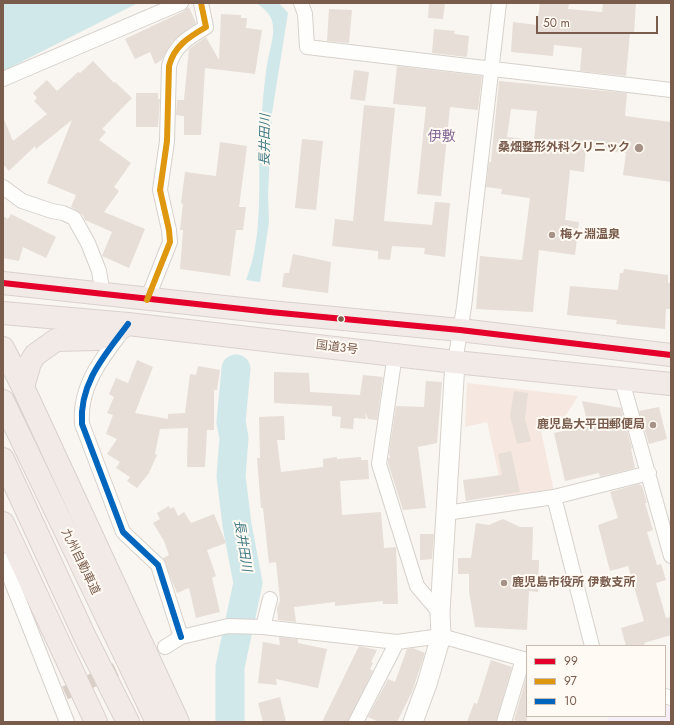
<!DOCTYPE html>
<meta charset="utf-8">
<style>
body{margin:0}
#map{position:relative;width:674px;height:725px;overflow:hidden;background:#f9f5f0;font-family:Jost,sans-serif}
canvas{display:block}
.frame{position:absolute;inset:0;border:4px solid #7a5c4d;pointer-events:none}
.legend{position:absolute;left:526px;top:645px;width:140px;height:72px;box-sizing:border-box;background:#fffaf3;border:1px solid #cabbb1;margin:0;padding:5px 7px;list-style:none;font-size:12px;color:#7a5c4d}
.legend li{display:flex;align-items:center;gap:8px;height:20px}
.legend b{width:20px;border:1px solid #cabbb1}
.scale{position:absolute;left:536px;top:16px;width:122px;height:18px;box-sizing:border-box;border:2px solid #7a5c4d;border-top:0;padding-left:5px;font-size:12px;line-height:14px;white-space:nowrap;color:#7a5c4d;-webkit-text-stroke:3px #fffaf3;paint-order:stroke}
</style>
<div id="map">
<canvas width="674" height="725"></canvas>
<div class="frame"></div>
<ul class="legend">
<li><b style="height:5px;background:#e4002b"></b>99</li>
<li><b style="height:5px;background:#de970f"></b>97</li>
<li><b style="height:5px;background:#0065bd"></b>10</li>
</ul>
<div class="scale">50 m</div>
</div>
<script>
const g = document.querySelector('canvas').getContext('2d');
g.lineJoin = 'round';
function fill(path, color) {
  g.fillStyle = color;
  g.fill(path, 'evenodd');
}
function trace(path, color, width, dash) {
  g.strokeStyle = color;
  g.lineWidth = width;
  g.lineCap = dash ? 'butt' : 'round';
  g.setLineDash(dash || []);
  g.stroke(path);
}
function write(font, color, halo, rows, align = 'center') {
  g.font = font + ' Jost,"Noto Sans JP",sans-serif';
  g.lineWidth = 4;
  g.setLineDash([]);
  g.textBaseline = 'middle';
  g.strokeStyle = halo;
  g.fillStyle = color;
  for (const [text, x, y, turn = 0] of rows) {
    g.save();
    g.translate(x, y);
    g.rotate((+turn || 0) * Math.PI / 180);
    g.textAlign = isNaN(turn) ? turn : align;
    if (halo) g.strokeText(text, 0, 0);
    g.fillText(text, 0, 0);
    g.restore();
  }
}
const commercial = new Path2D(`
 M467 383 578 396 566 415 541 431 554 491 504 498 487 422 465 427Z`);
const education = new Path2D(`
 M665 705 671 706V722H606L609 716H665Z`);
const water = new Path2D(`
 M3 3H138L3 71Z
 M256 3H279L288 13 272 113 268 194 269 222 260 282 246 280C266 230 256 173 261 120 263 102 264 83 267 65 269 53 274 38 273 26 272 15 265 9 256 3Z`);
const river = new Path2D(`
 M230 722V667L248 583 237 525 231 476 234 438 231 422 236 369`);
const building = new Path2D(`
 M429 3H445L443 19 428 18Z
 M540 3H569L568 9 602 12 603 3H636L634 33 630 32 626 76 580 71 582 48 554 45 553 56 511 52 513 22 537 25Z
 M189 7 196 23 172 42 162 60 155 64 150 52 135 59 125 39 184 11Z
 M329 9 352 10 349 43 327 41Z
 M221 14 241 15V18H247L246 28 262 30 255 74 205 68 201 135H184V116L176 115 177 100H184L189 49 206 37 219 60Z
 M434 29 455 31 454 34 469 36 467 57 432 53Z
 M93 61 114 83 115 82 132 98 102 129 106 132 99 140 131 163 114 187 119 191 104 212 145 229 129 268 102 256 112 232 85 220 83 215 71 207 76 195 47 183 72 120 36 149 35 146 9 171 3 164V117L13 141 47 114 34 101 37 98 33 93 47 80 57 91 78 72 80 73Z
 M397 66 482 76 478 110 450 107 441 196 417 194 426 107 393 104Z
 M354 70 369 72 365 101 350 99Z
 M499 81 627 93 625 116 671 122V182L623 175 626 153 586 149 584 172 570 170 565 220 579 222 575 255 539 250 533 312 476 309 480 256 522 260 530 198 501 194 502 189 486 187 489 162H491ZM511 109 537 111 534 140 507 137Z
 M136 93H158V99H160L158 127H136Z
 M364 105 395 108 384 221 432 225 435 202 450 203 445 257 424 254 425 248 392 246 390 260 378 259V251L332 246 335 219 353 221Z
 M302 139 323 141 316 210 295 208Z
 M220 142 247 146 239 207H246L243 230H236L230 276 180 269 183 230H180L183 204 181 203 185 172 216 176Z
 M11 214 56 237 46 258 23 247 19 261 3 258V216L8 219Z
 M293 254 331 262 328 293 282 287 284 273H289Z
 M624 269 668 275V283H671V309H666L665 329 616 324 617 320 567 315 570 286 618 290 620 273H623Z
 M137 360 153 367 135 413 168 419V414L185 413 190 374 196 375 198 366 220 370 217 390H214V430H207L205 467H187L188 428 160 429 155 454 157 455 149 473 137 488 127 481 130 477 116 468 120 462 107 454 117 439 106 434 113 415 107 413 114 397 109 394 116 378 128 383Z
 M274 372 309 373 310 392 360 395 363 375 383 377 377 420 368 419 365 412 366 419 354 418 353 429 340 428 341 417 332 416V406L274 403Z
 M426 381 442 382 437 443 418 447 426 508 403 510 388 463V458H390L389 453 396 406 424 407Z
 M514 391 528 393 525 419 531 441 517 444 510 416Z
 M582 401 621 408 632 448 631 449 635 468 600 477 599 473 565 481 554 433 588 425Z
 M659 407 667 439 649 444 639 411Z
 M284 416 285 440H277L281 472 323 467V459L337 457V459L361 457V460H368L369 479 340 481 342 515 381 512 384 548 396 547 398 604H383V601L335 606V602L294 607 296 622 278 620 277 608 280 601 276 562 269 563 263 508H261L257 458H260L259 417Z
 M511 451 520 492 466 501 463 480 502 475 498 454Z
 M639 484 642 486 647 503H645L653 530 647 532 657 565 661 564 666 580 656 583 666 618 671 617V635L644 643 645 646H626L621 628 644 621 628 566 610 571 598 525 618 518 610 492Z
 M169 506 170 509 174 507 178 516 184 512 191 523 214 514 226 543 207 550 216 576 212 578 220 612 196 618 189 588 177 593 163 558 169 555 164 541 153 523 160 519 157 513Z
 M503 519 520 527H533L532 560H539L538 592 529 591 527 630 475 627 469 591V574H458V558H471L476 523 489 525Z
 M420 534H434L432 559 420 560Z
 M279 637 298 639V643L327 649 318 688 276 679 277 685 258 683 263 642 280 645Z
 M359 646 377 650 371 662 373 663 370 669 373 671 348 722H322Z
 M413 648 425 653 412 692 397 722H379L368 717 388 679 395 682 407 649Z
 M491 660 512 667 496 722H467L474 703 477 704Z
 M527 675V722H520L514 720Z
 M280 697 286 722H263L258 703Z`);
const streetTunnel = new Path2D(`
 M65 693 165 647`);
const street = new Path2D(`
 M301 3 305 14 307 47 671 90
 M3 79 181 3
 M3 187 22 201 52 211 63 213 74 218 88 243 99 271 103 295
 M147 300 170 242 169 230 160 190 167 141 169 66C174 46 189 37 206 27L201 3
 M123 330C101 360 79 386 82 424L123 532 158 565 181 637
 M395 354 379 464 417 586 440 613
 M455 362 464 307 499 3
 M621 377 671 556
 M554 497 592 646
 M446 513 554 497 649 473
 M3 560 67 722
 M263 627 270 599
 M165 647 181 637 228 626 263 627 397 642 441 636 527 660
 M665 696 671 698
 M356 722 397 642
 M504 722 523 659`);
const secondary = new Path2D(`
 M413 722 427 684 441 636 440 613 455 362`);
const highway = new Path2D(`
 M3 283 270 312 460 330 671 355
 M3 313 128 324 455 362 671 384
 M3 348 23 387 178 722
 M23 387 30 363 35 355 56 340 96 339 104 337 128 324
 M3 401 157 722
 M3 459 85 637 128 722
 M3 523 96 722`);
const bus1 = new Path2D(`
 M3 283 270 312 460 330 671 355`);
const bus2 = new Path2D(`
 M147 300 170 242 169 230 160 190 167 141 169 66C174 46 189 37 206 27L201 3`);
const bus3 = new Path2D(`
 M128 324C105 355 79 383 82 424L123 532 158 565 181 637`);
const markers = [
 [639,148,5,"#a69286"],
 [552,235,4,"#a69286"],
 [341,319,3.5,"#7a5c4d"],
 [653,425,4,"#a69286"],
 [504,583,4,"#a69286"]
];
const poiNames = [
 ["桑畑整形外科クリニック",630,148],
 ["梅ヶ淵温泉",560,235,"left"],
 ["鹿児島大平田郵便局",645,425],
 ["鹿児島市役所 伊敷支所",512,583,"left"]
];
const streetNames = [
 ["国道3号",337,348,7],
 ["九州自動車道",80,562,64]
];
const waterNames = [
 ["長井田川",266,140,-89],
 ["長井田川",242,546,81]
];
const quarterNames = [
 ["伊敷",442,138]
];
fill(commercial, '#f6e8e1');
fill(education, '#f6eef6');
fill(water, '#d0e8ea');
trace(river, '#d0e8ea', 29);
fill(building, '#e6ded7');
trace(streetTunnel, '#d9cfc7', 14, [14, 7]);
trace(street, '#d7d1cb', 16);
trace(secondary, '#d9d2cb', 21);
trace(highway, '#dad1cc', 24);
trace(street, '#fefefd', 14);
trace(secondary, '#fefefd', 19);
trace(highway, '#f2eae7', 22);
trace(bus1, '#e4002b', 6);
trace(bus2, '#de970f', 6);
trace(bus3, '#0065bd', 6);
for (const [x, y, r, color] of markers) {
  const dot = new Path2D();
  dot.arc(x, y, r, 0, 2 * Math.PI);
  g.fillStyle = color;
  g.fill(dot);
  trace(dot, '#fffaf3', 1.5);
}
write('bold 12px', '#7a5c4d', '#fffaf3', poiNames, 'right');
write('12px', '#7a5c4d', '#fffaf3', streetNames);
write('italic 13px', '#437c86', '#fffaf3', waterNames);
write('14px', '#846695', '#fffaf3', quarterNames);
</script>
